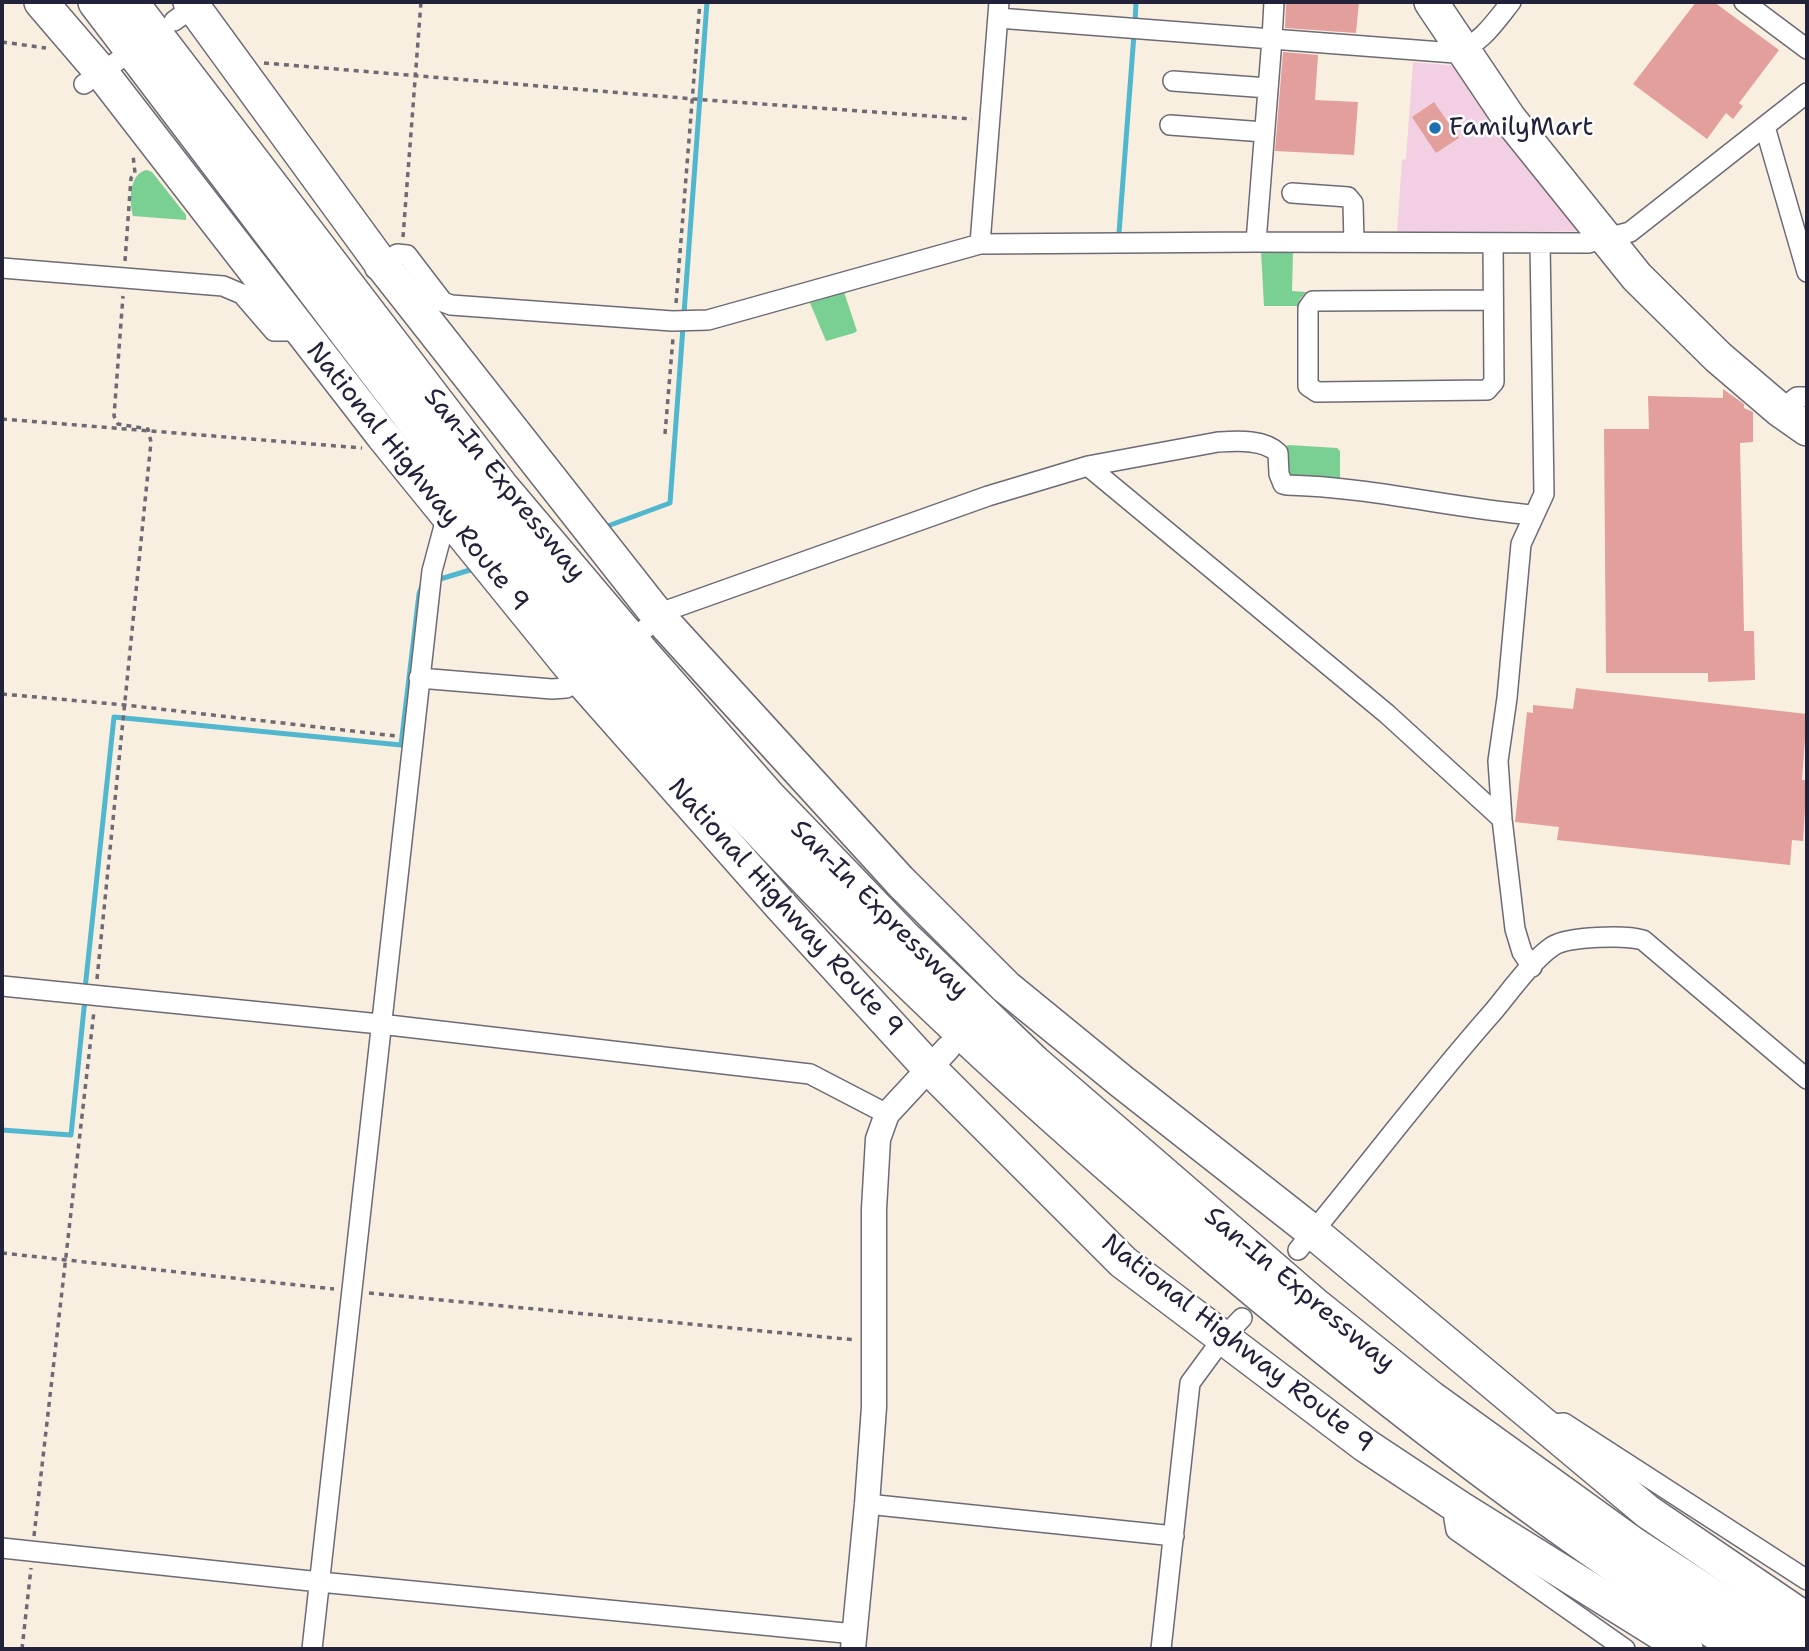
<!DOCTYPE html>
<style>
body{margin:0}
#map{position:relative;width:1809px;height:1651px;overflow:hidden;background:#f9efe1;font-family:"Shantell Sans",sans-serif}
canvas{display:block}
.frame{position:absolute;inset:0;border:4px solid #22223b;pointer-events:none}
</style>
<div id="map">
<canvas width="1809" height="1651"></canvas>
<div class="frame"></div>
</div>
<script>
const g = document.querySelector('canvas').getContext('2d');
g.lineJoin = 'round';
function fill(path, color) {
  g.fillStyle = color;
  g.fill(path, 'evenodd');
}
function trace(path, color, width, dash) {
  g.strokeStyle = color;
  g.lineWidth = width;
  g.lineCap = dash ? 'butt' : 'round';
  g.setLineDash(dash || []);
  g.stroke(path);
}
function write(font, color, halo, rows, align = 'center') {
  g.font = font + ' "Shantell Sans",sans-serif';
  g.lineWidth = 5;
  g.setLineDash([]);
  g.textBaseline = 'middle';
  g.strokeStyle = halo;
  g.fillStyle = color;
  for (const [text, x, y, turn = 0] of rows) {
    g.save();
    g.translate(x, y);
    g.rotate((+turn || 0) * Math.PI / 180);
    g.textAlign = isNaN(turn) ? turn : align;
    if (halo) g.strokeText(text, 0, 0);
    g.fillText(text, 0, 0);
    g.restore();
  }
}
const built = new Path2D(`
 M1413 62 1458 66 1579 231 1397 232 1402 160 1406 159Z`);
const green = new Path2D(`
 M147 170 152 172 186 215V220L133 216C129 201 129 173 147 170Z
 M1261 251 1293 252 1292 291 1306 292 1300 299 1298 306H1264Z
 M844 292 857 331 854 333 826 341 810 303Z
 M1289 445 1337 448 1340 451V481L1285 475 1286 446Z`);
const stream = new Path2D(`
 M1135 23 1136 2
 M1119 233 1134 34
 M605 527 670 503 707 2
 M437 580 470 570
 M85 989 114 717 401 745 419 594 422 586
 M2 1130 71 1135 85 999`);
const building = new Path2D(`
 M1286 2H1359L1356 33 1285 28Z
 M1696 2H1714L1779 50 1739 103 1743 106 1733 119 1726 113 1707 139 1633 84Z
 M1283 52 1318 55 1315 100 1358 102 1354 155 1275 151Z
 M1434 102 1459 138 1436 153 1412 117Z
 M1723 389 1744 404V408L1753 412V442L1740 443 1744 631H1754L1755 680 1708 682V673H1606L1604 429H1649L1648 396 1723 398Z
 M1576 688 1807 714 1802 780H1807L1803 841 1792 840 1790 865 1557 840 1559 827 1515 822 1527 712 1533 713V705L1573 709Z`);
const path = new Path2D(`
 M2 42 46 48
 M264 63 706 100 972 119
 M403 237 421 2
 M125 261 131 178 135 173 133 155
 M676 303 700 2
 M2 419 362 448
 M665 434 673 338
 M2 694 125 705 396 736
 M97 979 151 442 148 429 118 424 114 416 123 296
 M2 1253 334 1289
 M369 1293 856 1340
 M34 1536 94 1011
 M22 1649 31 1568`);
const minor = new Path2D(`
 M1274 2 1272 39 1455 53C1481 44 1495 22 1511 2
 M1744 2 1807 49
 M998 18 1272 39 1256 242
 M174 21 200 2
 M1173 81 1268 88
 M84 84 119 60
 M1170 125 1264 132
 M1765 127 1807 272
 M1292 193 1348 197 1353 203 1354 242
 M1493 243 1494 382 1487 390 1317 392 1308 386V308L1313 301 1493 300
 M980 244 999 2
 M2 268 223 286 242 294 274 331H289L303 322
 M375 269 397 254 407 255 443 302 451 305 672 321 708 320 980 244 1256 242 1588 243 1630 232 1807 93
 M1780 410 1797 397H1807
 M1088 466 1387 714 1502 819
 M641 632 671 609 988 496 1088 466 1218 442C1237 441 1264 439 1278 453L1279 474 1283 484 1287 485C1370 487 1451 508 1533 515
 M419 678 552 689 566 688 589 676
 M1532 967 1522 952 1515 929 1502 819 1498 761 1507 698 1521 544 1544 494 1540 243
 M2 986 380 1024 810 1074 887 1114
 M1298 1250C1363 1172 1424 1090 1492 1013 1508 994 1533 959 1553 946 1569 936 1626 935 1643 940L1807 1079
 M1554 1424 1564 1423 1807 1580
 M867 1504 1174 1536
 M1460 1508 1454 1519 1456 1530 1625 1649
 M2 1548 320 1582 855 1634
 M312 1649 432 571 447 515
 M1161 1649 1190 1383 1223 1338 1242 1318`);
const tertiary = new Path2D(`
 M853 1649 867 1504 874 1407V1209L878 1139 887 1114 948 1048`);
const trunk = new Path2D(`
 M41 2 101 72 383 436 582 681 781 906 929 1068 1123 1262 1365 1445 1460 1508 1686 1649
 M190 2 382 265 659 617 900 881 1006 987 1121 1081 1313 1232 1648 1512 1807 1620
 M1431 2 1509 118 1637 277 1718 357 1780 410 1807 429`);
const motorway = new Path2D(`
 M96 2C188 124 281 246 374 368 455 474 535 581 624 681 707 775 793 867 882 955 991 1063 1106 1164 1223 1263 1386 1400 1562 1537 1743 1649
 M130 2 500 486 644 656 770 799 902 936 1034 1063 1315 1306 1431 1399 1633 1545 1793 1649`);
const markers = [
 [1435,128,7,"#1f6fb2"]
];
const poiNames = [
 ["FamilyMart",1449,128]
];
const streetNames = [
 ["National Highway Route 9",417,477,51],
 ["San-In Expressway",504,485,51],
 ["National Highway Route 9",785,908,48],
 ["San-In Expressway",879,910,45],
 ["San-In Expressway",1299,1290,40],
 ["National Highway Route 9",1237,1344,38]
];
fill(built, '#f2cfe2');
fill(green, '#7acf93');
trace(stream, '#50b7ce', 5);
fill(building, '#e39f9b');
trace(minor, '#6d6a75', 22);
trace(tertiary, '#6d6a75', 27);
trace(trunk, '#6d6a75', 36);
trace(motorway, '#6d6a75', 38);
trace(path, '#6d6a75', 3.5, [5, 5]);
trace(minor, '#fff', 19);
trace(tertiary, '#fff', 24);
trace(trunk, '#fff', 33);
trace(motorway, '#fff', 35);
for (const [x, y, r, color] of markers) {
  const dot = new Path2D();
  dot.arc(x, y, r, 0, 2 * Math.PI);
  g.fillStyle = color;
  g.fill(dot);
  trace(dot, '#fff', 2.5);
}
write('26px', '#22223b', '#fff', poiNames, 'left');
write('26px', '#22223b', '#fff', streetNames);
</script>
